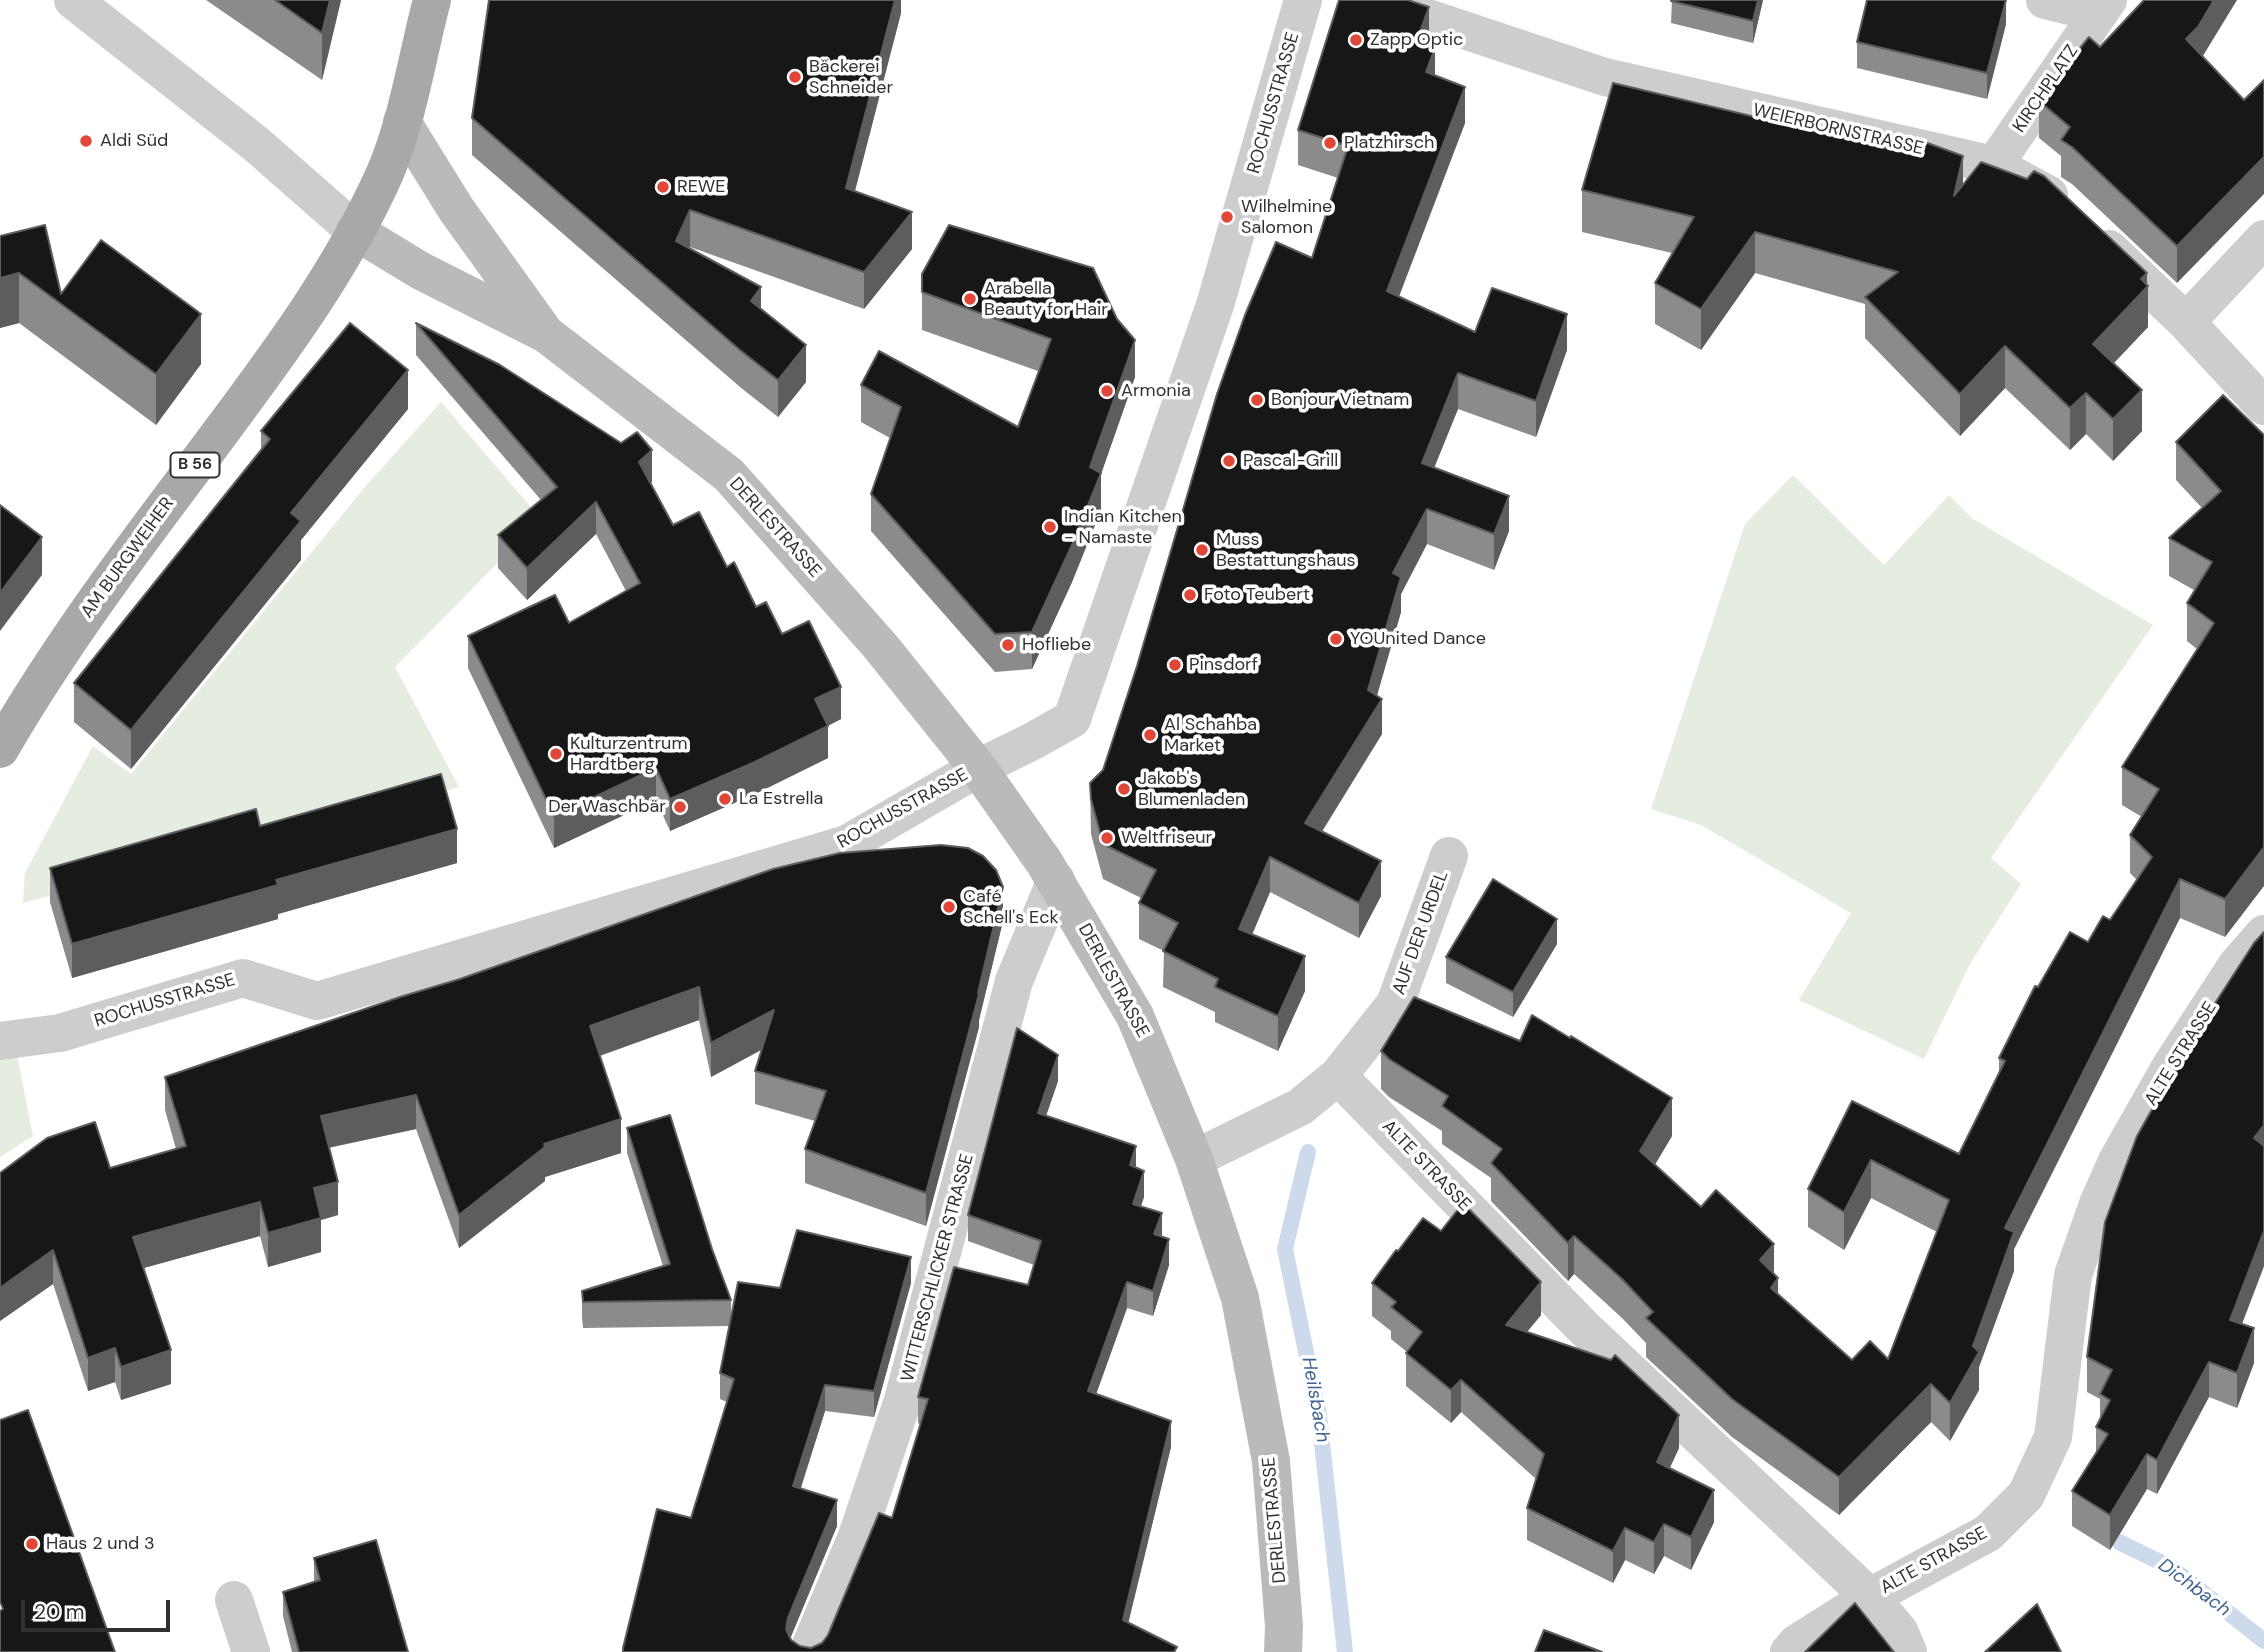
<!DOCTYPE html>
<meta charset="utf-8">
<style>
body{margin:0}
#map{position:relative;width:2264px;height:1652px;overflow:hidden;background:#fff;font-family:"DM Sans",sans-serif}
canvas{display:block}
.scale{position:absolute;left:21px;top:1600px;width:149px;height:32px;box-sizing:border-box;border:4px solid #303030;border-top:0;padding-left:9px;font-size:21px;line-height:24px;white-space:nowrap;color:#303030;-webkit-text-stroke:5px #fff;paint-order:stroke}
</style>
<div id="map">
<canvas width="2264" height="1652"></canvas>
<div class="scale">20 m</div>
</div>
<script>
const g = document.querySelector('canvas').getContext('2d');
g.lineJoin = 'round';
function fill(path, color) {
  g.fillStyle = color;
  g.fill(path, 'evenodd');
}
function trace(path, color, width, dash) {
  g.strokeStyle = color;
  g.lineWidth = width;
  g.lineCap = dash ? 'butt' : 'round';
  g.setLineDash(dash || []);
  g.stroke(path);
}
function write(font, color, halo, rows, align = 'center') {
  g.font = font + ' "DM Sans",sans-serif';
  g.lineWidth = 7;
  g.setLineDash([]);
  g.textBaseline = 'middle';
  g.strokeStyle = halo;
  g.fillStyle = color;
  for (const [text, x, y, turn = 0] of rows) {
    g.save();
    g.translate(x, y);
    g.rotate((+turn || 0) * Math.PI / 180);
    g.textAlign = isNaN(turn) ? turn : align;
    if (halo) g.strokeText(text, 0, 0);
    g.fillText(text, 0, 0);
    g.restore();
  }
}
const green = new Path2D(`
 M441 402 541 519 395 667 459 787 23 903 25 873 93 746 131 774 364 488Z
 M1793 475 1884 565 1949 495 1973 519 2153 625 1991 858 2021 884 1971 962 1924 1059 1799 1000 1851 913 1701 825 1651 809 1745 524Z
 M17 1055 33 1136 0 1157V1056Z`);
const stream = new Path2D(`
 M1308 1152 1285 1249 1319 1416 1345 1652
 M2119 1542 2172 1568 2264 1641`);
const street = new Path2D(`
 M73 0 256 144 355 231
 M1374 0 1605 77 1994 165 2049 195
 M2045 0 2099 13
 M1994 165 2108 0
 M2109 249 2186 322 2264 406
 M2186 322 2264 239
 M0 1041 60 1033 243 978 317 1001 847 844 978 768 1033 741 1072 719 1215 305 1303 0
 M1338 1076 1584 1328 1870 1597 1899 1631 1908 1652
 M1194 1159 1300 1107 1338 1076 1395 1004 1449 856
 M234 1600 251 1652
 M808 1652 856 1539 903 1400 1014 981 1056 880
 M1789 1652 1797 1643 1870 1597 1988 1533 2026 1495 2053 1437 2073 1275 2098 1204 2117 1161 2171 1066 2237 965 2264 934`);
const secondary = new Path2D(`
 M402 122 456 209 543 330
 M355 231 421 271 546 334 729 475 881 647 978 768 1044 862 1135 1016 1194 1159 1240 1298 1271 1461 1284 1626 1283 1652`);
const primary = new Path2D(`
 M0 749C62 642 137 543 211 445 275 359 341 272 385 173 408 119 417 57 432 0`);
const wall = new Path2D(`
 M206 0H341L322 80Z
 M901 0V13L855 191 912 249 864 309 690 247V248L761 310 806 382 778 417 740 387 472 155V118Z
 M1672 0H1763L1753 43 1671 23Z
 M2006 24 1987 99 1857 68V42Z
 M1429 42 1428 45 1435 75 1465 123 1399 297 1475 332 1567 350 1536 437 1458 409 1434 467 1509 531 1494 570 1427 544 1401 594V612L1377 696 1382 734 1322 832 1381 896 1359 938 1270 892 1252 935 1305 991 1278 1051 1215 1022V1012L1163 987 1164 951 1139 939V903L1141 898 1103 879 1091 834 1090 783 1103 770 1312 258 1338 178 1298 165V130Z
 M2100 47 2203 56 2177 283 2072 184 2061 177V156L2039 138V101Z
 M1963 184 2147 284 2148 327 2114 363 2142 431 2113 461 2086 434 2070 450 2005 388 1960 436 1865 338V304L1755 273 1701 350 1655 324V283L1672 253 1582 232V190Z
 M0 236 61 294 201 364 156 425 19 323 0 328Z
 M922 274 1135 377 1101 474V510L1072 582 1032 669 995 672 871 531V494L890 438 861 422V385L1018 427 1038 371 922 330Z
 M416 323 652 482 651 483 673 525 727 567 756 607 782 634 841 719 828 726V758L755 794 670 831 656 800 554 848 468 668V636L569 623 626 591 596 534 527 600 498 568V535L541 500 416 355Z
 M408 409 301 540V560L131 769 74 722V683L261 451V431Z
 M2264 435 2225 937 2180 918 2014 1249V1271L1979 1367V1390L1950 1441 1931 1422 1839 1515 1732 1437 1646 1357V1343L1622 1318 1574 1274 1568 1281 1491 1201V1178L1442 1144V1131L1389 1097 1381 1089V1051L1672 1136 1655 1165 1774 1274 1778 1295 1852 1360 1888 1359 1937 1232 1871 1198 1844 1250 1808 1227V1189L1852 1101 1959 1154 1999 1073V1058L2038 987 2088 942 2110 920 2137 880 2130 873V835L2142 817 2122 805V767L2197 649 2187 641V603L2194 590 2169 576V538L2202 508 2176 480V442Z
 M260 826 457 863 278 914V919L72 978 50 902V868Z
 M1003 921 979 1020V1027L926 1226 805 1183V1149L815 1121 755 1104V1071L761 1050 711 1077 699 1020 600 1056 621 1153 545 1177V1181L459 1248 416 1129 329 1148 338 1215 321 1220V1252L268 1267 260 1236 143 1268 171 1384 121 1400 115 1382 88 1391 53 1284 0 1321V1173L110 1168 176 1149 165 1110V1077Z
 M1557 944 1513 1017 1446 983V957Z
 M1058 1081 1046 1116 1136 1167 1144 1197 1141 1206 1162 1237 1169 1265 1153 1316 1127 1308 1096 1394 1171 1447 1128 1622 1177 1652H623L691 1518 727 1402 720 1399V1373L729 1326 583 1328 582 1317V1291L663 1266 627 1153V1128L712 1249 731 1300V1316L780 1288 911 1283 874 1417 825 1411 801 1488 837 1526 790 1638 800 1646 811 1648 822 1643 828 1635 892 1518 920 1424 918 1423V1397L1028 1285 1034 1265 968 1241V1215Z
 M2264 1266 2242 1324 2254 1363 2237 1408 2209 1397 2157 1494 2147 1489 2110 1550 2072 1526V1491L2096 1452V1427L2100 1420V1399L2087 1392V1357Z
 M1372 1283 1541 1315 1527 1332 1679 1448 1670 1468 1714 1522 1691 1570 1664 1556 1654 1574 1625 1560 1613 1583 1527 1540V1508L1536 1479 1461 1412 1451 1423 1406 1386V1353L1407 1352 1391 1339V1331L1372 1316Z
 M314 1558 408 1652H292L283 1616V1592L314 1582Z`);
const shadedWall = new Path2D(`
 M330 0H341L322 80V33Z
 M895 0H901V13L846 225V188Z
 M1758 0H1763L1753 43V21Z
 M2006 0V24L1987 99V73Z
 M2214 0H2237L2198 64 2186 39Z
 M1429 7V42L1417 76V40Z
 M1435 48V83L1426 72Z
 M1465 87V123L1387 327V291Z
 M1963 156V197L1954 196Z
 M2264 157V194L2177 283V246Z
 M690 210V247L676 278V241Z
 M912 212V249L864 309V272Z
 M1755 232V273L1701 350V309Z
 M19 273V323L0 328V278Z
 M2147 273V287L2148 286V327L2093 385V344L2141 279Z
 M761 287V324L751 301Z
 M201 314V364L156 425V374Z
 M1567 314V350L1536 437V401Z
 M1135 340V377L1101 474V510L1072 582 1032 669V632Z
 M806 345V382L778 417V380Z
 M2005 346V388L1960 436V394Z
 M408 370V409L301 540V560L131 769V730L291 513Z
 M1458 373V409L1422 498V463Z
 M2142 390V431L2113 461V419Z
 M2086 393V434L2070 450V408Z
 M652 450V482L639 494V462Z
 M1509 496V531L1494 570V534Z
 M596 502V534L527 600V568Z
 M1427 509V544L1401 594V612L1370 719 1382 699V734L1305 858V823L1393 573Z
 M42 537V575L0 631V593Z
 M841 687V719L815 732V699Z
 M828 726V758L755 794 670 831V799Z
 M656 768V800L554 848V816Z
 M457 829V863L278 914V919L72 978V944L276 880Z
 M2264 847V886L2225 937V899Z
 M1270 857V892L1239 965V929Z
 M1381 861V896L1359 938V903Z
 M2180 879V918L2014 1249V1271L1979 1367V1390L1950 1441V1403L1973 1346 2005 1228Z
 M1003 887V921L979 1020V1027L926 1226V1193Z
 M1557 919V944L1513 1017V992Z
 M1305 956V991L1278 1051V1016Z
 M699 987V1020L590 1059V1026Z
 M774 1010V1043L711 1077V1043Z
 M1058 1055V1081L1038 1139V1113Z
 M416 1095V1129L321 1149V1116Z
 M1672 1098V1136L1640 1189V1151Z
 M621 1119V1153L545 1177V1181L459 1248V1215L544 1144Z
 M2264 1125V1160L2254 1138Z
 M1136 1146V1172L1130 1165Z
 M1871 1160V1198L1844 1250V1212Z
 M1144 1171V1197L1133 1229V1204Z
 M338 1182V1215L321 1220V1252L268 1267V1233L314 1188Z
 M260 1202V1236L133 1271V1237Z
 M1162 1213V1239L1154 1234Z
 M2264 1231V1266L2230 1355V1320Z
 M1574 1236V1274L1568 1281V1243Z
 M1169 1239V1265L1153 1316V1291Z
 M1774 1244V1282L1760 1260Z
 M53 1250V1284L0 1321V1288Z
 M911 1257V1283L874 1417V1391Z
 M1778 1278V1316L1771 1288Z
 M1127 1282V1308L1088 1417V1391Z
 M1541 1282V1315L1506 1357V1325Z
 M2254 1328V1363L2237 1408V1373Z
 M115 1348V1382L88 1391V1358Z
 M171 1350V1384L121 1400V1367Z
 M2209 1362V1397L2157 1494V1460Z
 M1461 1380V1412L1451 1423V1390Z
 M1931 1384V1422L1839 1515V1477Z
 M825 1385V1411L793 1512V1486Z
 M1679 1415V1448L1657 1494V1462Z
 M1171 1421V1447L1123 1645V1620Z
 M2147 1454V1489L2110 1550V1515Z
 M1714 1490V1522L1691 1570V1537Z
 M837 1500V1526L788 1644 786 1629 788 1618Z
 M1664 1524V1556L1654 1574V1542Z
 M1625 1528V1560L1613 1583V1551Z`);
const building = new Path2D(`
 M275 0H330L322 33Z
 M489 0H895L846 188 912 212 864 272 690 210 676 241 761 287 751 301 806 345 778 380 740 350 472 118Z
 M1339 0H1408L1429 7 1417 40 1435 48 1426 72 1465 87 1387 291 1475 332 1492 288 1567 314 1536 401 1458 373 1422 463 1509 496 1494 534 1427 509 1393 573 1401 577 1368 690 1382 699 1305 823 1381 861 1359 903 1270 857 1239 929 1305 956 1278 1016 1215 987 1218 979 1163 951 1178 923 1139 903 1156 870 1103 844 1091 799 1090 783 1103 770 1137 666 1217 394 1245 315 1276 242 1312 258 1348 146 1298 130Z
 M1672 0H1758L1753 21 1671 1Z
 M1867 0H2006L1987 73 1857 42Z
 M2144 0H2214L2198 27 2186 39 2244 100 2264 80V157L2177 246 2072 147 2061 140 2070 127 2039 101 2056 77 2089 37 2100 47Z
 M1613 83 1906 153 1911 137 1963 156 1954 196 1981 162 2027 179 2034 171 2044 176 2147 273 2141 279 2148 286 2093 344 2142 390 2113 419 2086 393 2070 408 2005 346 1960 394 1865 297 1898 272 1755 232 1701 309 1655 283 1694 217 1582 190Z
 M45 225 61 294 101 240 201 314 156 374 19 273 0 278V236Z
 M949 225 1093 268 1117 319 1135 340 1090 467 1101 473 1072 545 1032 632 995 634 871 494 901 407 861 385 879 351 1018 427 1051 339 922 292V274Z
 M350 323 408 370 291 513 301 521 131 730 74 683 270 439 261 431Z
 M416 323 500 365 621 443 637 432 652 450 639 462 673 525 699 512 727 567 734 562 756 607 766 602 782 634 809 621 841 687 815 699 828 726 755 762 670 799 656 768 554 816 468 636 555 595 569 623 640 583 596 502 527 568 498 535 557 487Z
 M2223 395 2264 435V847L2225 899 2180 879 2005 1228 2014 1232 1973 1346 1979 1352 1950 1403 1931 1384 1839 1477 1732 1399 1646 1318 1653 1312 1622 1279 1574 1236 1568 1243 1491 1163 1502 1149 1442 1106 1448 1096 1389 1059 1381 1051 1414 997 1520 1041 1532 1015 1570 1038 1571 1036 1672 1098 1640 1151 1701 1207 1716 1190 1774 1244 1760 1260 1778 1278 1771 1288 1852 1360 1870 1341 1888 1359 1949 1200 1871 1160 1844 1212 1808 1189 1852 1101 1959 1154 2005 1061 1999 1058 2035 986 2038 987 2070 932 2088 942 2103 916 2110 920 2152 857 2130 835 2159 789 2122 767 2214 623 2187 603 2212 562 2169 538 2221 491 2176 442Z
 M0 505 42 537 0 593Z
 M441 774 457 829 276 880 278 885 72 944 50 868 256 809 260 826Z
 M941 845 968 848 983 856 996 870 1003 887 978 993 979 994 926 1193 805 1149 826 1091 755 1071 774 1010 711 1043 699 987 590 1026 621 1119 544 1144 545 1147 459 1215 416 1095 321 1116 338 1182 314 1188 321 1218 268 1233 260 1202 133 1237 171 1350 121 1367 115 1348 88 1358 53 1250 0 1288V1173L47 1138 95 1122 110 1168 186 1146 165 1077 400 997 460 979 773 869 840 853Z
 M1493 879 1557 919 1513 992 1446 957Z
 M2264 932V1125L2254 1138 2264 1146V1231L2230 1320 2254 1328 2237 1373 2209 1362 2157 1460 2147 1454 2110 1515 2072 1491 2108 1434 2096 1427 2110 1400 2100 1394 2112 1370 2087 1357 2105 1222 2137 1136 2190 1042 2254 943Z
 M1017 1028 1058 1055 1038 1113 1136 1146 1130 1165 1144 1171 1133 1204 1162 1213 1154 1234 1169 1239 1153 1291 1127 1282 1088 1391 1171 1421 1123 1620 1177 1647 1174 1652H623V1648L657 1509 691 1518 734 1379 720 1373 738 1282 780 1288 797 1230 911 1257 874 1391 825 1385 793 1486 837 1500 788 1618 786 1629 791 1640 800 1646 811 1648 822 1643 828 1635 879 1513 892 1518 928 1399 918 1397 954 1267 1028 1285 1041 1241 968 1215Z
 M670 1115 712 1249 731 1300 583 1302 582 1291 670 1264 627 1128Z
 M1463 1203 1541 1282 1506 1325 1611 1360 1615 1355 1679 1415 1657 1462 1714 1490 1691 1537 1664 1524 1654 1542 1625 1528 1613 1551 1527 1508 1544 1454 1461 1380 1451 1390 1406 1353 1422 1332 1391 1307 1396 1302 1372 1283 1396 1250 1398 1251 1423 1218 1441 1231Z
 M28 1410 115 1652H0V1611L3 1609 0 1601V1420Z
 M376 1540 408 1652H299L283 1592 320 1580 314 1558Z
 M1855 1603 1894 1652H1805Z
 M2037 1604 2061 1652H1985Z
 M1544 1630 1602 1652H1535Z`);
const markers = [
 [1356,40,7,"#e14738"],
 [795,77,7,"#e14738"],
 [86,141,7,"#e14738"],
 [1330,143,7,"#e14738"],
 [663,187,7,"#e14738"],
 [1227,217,7,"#e14738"],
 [970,299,7,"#e14738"],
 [1107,391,7,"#e14738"],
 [1257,400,7,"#e14738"],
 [1229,461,7,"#e14738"],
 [1050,527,7,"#e14738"],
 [1202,550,7,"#e14738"],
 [1190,595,7,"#e14738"],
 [1336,639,7,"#e14738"],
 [1008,645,7,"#e14738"],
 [1175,665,7,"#e14738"],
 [1150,735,7,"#e14738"],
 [556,754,7,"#e14738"],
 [1124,789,7,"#e14738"],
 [725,799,7,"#e14738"],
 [680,807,7,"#e14738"],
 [1107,838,7,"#e14738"],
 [949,907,7,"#e14738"],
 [32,1544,7,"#e14738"]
];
const shields = [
 [195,465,49]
];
const shieldNames = [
 ["B 56",195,465]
];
const poiNames = [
 ["Zapp Optic",1370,40],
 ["Bäckerei",809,67],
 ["Schneider",809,88],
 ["Aldi Süd",100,141],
 ["Platzhirsch",1344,143],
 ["REWE",677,187],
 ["Wilhelmine",1241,207],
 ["Salomon",1241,228],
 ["Arabella",984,289],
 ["Beauty for Hair",984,310],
 ["Armonia",1121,391],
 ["Bonjour Vietnam",1271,400],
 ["Pascal-Grill",1243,461],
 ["Indian Kitchen",1064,517],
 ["- Namaste",1064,538],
 ["Muss",1216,540],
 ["Bestattungshaus",1216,561],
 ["Foto Teubert",1204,595],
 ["YOUnited Dance",1350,639],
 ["Hofliebe",1022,645],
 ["Pinsdorf",1189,665],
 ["Al Schahba",1164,725],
 ["Market",1164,746],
 ["Kulturzentrum",570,744],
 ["Hardtberg",570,765],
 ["Jakob's",1138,779],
 ["Blumenladen",1138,800],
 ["La Estrella",739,799],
 ["Der Waschbär",666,807,"right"],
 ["Weltfriseur",1121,838],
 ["Café",963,897],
 ["Schell's Eck",963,918],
 ["Haus 2 und 3",46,1544]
];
const streetNames = [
 ["KIRCHPLATZ",2046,89,-56],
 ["ROCHUSSTRASSE",1274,103,-74],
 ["WEIERBORNSTRASSE",1838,130,13],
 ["DERLESTRASSE",775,528,48],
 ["AM BURGWEIHER",128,558,-54],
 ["ROCHUSSTRASSE",903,809,-29],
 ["AUF DER URDEL",1421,933,-70],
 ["DERLESTRASSE",1113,981,61],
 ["ROCHUSSTRASSE",165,1001,-17],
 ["ALTE STRASSE",2181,1054,-58],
 ["ALTE STRASSE",1426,1166,46],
 ["WITTERSCHLICKER STRASSE",938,1268,-75],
 ["DERLESTRASSE",1275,1520,-95],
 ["ALTE STRASSE",1934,1561,-29]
];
const waterNames = [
 ["Heilsbach",1315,1400,80],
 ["Dichbach",2194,1588,36]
];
fill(green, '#e4eddf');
trace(stream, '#ccdaec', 16);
trace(street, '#cdcdcd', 38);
trace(secondary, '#bababa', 38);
trace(primary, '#a8a8a8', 38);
fill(wall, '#8b8b8b');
fill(shadedWall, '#5d5d5d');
fill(building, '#171717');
trace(building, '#5d5d5d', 2);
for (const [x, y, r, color] of markers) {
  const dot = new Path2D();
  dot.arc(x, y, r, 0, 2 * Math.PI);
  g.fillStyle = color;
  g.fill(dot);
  trace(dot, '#fff', 2.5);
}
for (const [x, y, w] of shields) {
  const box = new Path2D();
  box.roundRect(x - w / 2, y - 12.5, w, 25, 5);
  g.fillStyle = '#fff';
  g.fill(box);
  trace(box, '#303030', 2);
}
write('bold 16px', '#303030', null, shieldNames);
write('18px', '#303030', '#fff', poiNames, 'left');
write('18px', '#303030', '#fff', streetNames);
write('italic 19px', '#3f6491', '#fff', waterNames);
</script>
